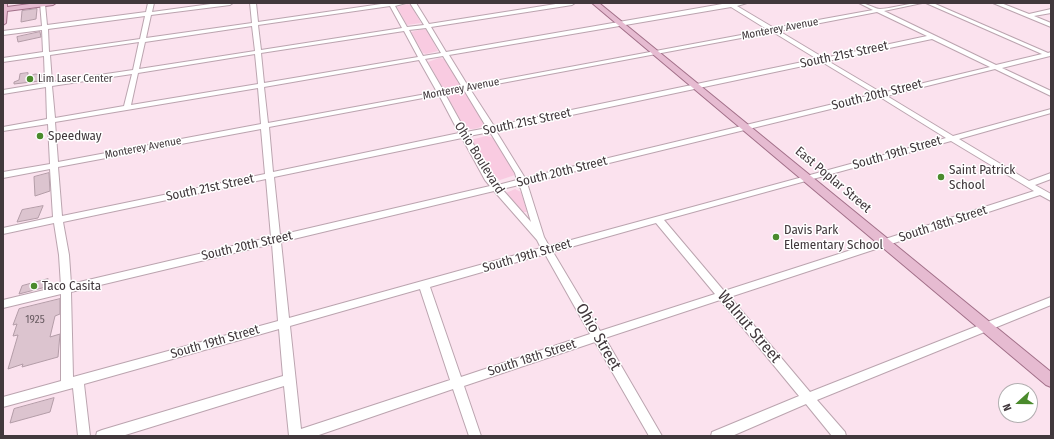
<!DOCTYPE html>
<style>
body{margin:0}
#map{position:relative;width:1054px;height:439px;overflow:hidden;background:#fbe2ee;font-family:"Fira Sans Condensed",sans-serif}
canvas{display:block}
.frame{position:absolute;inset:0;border:4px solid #41383c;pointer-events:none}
.north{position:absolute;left:998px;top:383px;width:40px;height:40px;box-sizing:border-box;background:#fff;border:1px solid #b3afb1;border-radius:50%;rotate:249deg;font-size:11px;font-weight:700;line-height:16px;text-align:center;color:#41383c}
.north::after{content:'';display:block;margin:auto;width:14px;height:18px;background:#4a8a2c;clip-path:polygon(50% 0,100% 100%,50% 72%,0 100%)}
</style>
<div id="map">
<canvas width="1054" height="439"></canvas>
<div class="frame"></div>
<div class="north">N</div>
</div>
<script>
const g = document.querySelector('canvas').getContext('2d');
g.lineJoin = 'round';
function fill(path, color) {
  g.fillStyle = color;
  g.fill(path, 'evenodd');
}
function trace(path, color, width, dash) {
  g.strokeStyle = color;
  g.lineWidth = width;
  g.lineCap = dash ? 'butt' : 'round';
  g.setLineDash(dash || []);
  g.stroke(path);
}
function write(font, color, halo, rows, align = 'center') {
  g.font = font + ' "Fira Sans Condensed",sans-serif';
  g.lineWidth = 3;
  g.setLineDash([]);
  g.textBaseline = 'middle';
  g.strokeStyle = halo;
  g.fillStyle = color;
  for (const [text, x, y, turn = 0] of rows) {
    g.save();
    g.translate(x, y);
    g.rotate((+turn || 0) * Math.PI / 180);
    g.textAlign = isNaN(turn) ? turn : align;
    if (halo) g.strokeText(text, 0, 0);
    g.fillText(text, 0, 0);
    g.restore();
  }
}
const green = new Path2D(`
 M407 4 411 5 421 23 407 25 397 7Z
 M422 29 427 30 438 51 426 54 423 53 411 32Z
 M439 58 445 59 460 84 459 85 446 88 442 87 428 62Z
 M461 93 466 94 485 124C480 129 471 130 465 128L448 98 450 95Z
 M486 136 494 138 515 175 500 180 492 175 470 140Z
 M515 189 521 192 527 212H523L506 193Z`);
const building = new Path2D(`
 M37 9 36 19 21 22 22 11Z
 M40 32 41 37 18 42 17 37Z
 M28 73V77L35 74 42 75 40 81 14 84V82L19 80 20 74Z
 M49 173 50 191 35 196 34 177Z
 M43 206 38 218 17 222 22 210Z
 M48 279 46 287 19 294 22 286Z
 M60 299V314L55 316 50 337 60 334 58 357 22 367 23 364 8 369 18 335 13 336 17 324 13 325 19 309Z
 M54 398 50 412 10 423 14 409Z`);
const minor = new Path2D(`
 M40 3 45 4 47 25 146 12 148 3H154L152 12 218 3H233L230 5 151 15 146 38 252 23 250 3H256L258 22 388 3H406L395 6 407 27 424 25 410 3H416L429 24 562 3H575L572 5 431 27 446 52 728 3H747L737 6 774 28 873 10 859 3C868 3 874 9 880 9 894 8 907 3 922 3L884 11 996 65 1042 54 926 3H933L1048 53 1051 52 1050 56 1002 68 1051 91V96L995 69 887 96 953 136 1051 109V113L959 139 1029 181 1051 173V179L1035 185 1051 194V201L1040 195 730 297 810 392 1051 297V305L817 400 845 432 846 436H832L806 404 732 436H711L712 432 799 396 720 300 605 338 662 436H649L595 342 464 386 481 436H469L453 389 316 436H289L284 386 122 436H96L97 432 102 430 283 376 279 329 84 384 90 436H78L73 388 3 407V397L61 381V294L3 308V300L61 286 59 255 54 223 3 234V228L53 217 50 169 3 178V172L50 164 48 124 3 131V127L47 119 46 87 3 94V90L45 83 44 56 3 62V58L43 52 42 30 3 35V31L42 26ZM390 6 402 28 261 50 258 25ZM731 7 768 30 468 86 449 55ZM877 12 927 36 824 58 779 31ZM145 16 140 39 49 52 48 29ZM252 26 255 51 139 69 145 42ZM426 28 441 53 423 56 409 30ZM404 31 418 57 264 83 261 53ZM773 32 817 59 494 126 470 89ZM932 39 990 67 882 93 828 61ZM139 42 133 70 52 82 50 55ZM255 54 258 84 131 105 138 73ZM443 56 462 87 443 90 425 59ZM419 60 437 92 268 123 264 87ZM822 62 875 94 525 178 496 131ZM132 74 124 106 55 118 52 86ZM258 88 261 124 58 162 55 122ZM464 90 487 128 466 132 445 94ZM439 95 459 133 273 172 269 127ZM880 97 946 138 549 246 544 237 527 183ZM261 129 265 174 62 216 58 167ZM490 132 515 173 517 180 498 185 492 179 469 136ZM462 138 485 180 490 186 280 235 274 177ZM951 141 1034 191 724 291 664 220ZM266 179 271 237 71 284 69 255 63 222ZM519 185 521 189 531 222 502 189ZM494 191 537 240 541 248 289 318 281 242ZM656 223 715 294 600 331 553 252ZM272 244 278 321 73 377 71 292ZM545 254 590 334 461 377 430 287ZM420 289 450 380 301 429 290 326Z
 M993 3H1001L1029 14 1051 9V13L1034 16 1051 23V27Z`);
const major = new Path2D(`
 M3 3H7V7L37 3H56L53 5 7 11 6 23 3 25Z
 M592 3H599L1051 372V387L1046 385Z`);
const markers = [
 [30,79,4,"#4a8a2c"],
 [40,136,4,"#4a8a2c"],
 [941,177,4,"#4a8a2c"],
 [776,237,4,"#4a8a2c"],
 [34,286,4,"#4a8a2c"]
];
const farStreetnames = [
 ["Monterey Avenue",780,29,-11],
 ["Monterey Avenue",461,89,-11],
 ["Monterey Avenue",143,148,-11]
];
const farPoinames = [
 ["Lim Laser Center",38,79]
];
const numberNames = [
 ["1925",35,320]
];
const streetNames = [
 ["South 21st Street",844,55,-12],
 ["South 20th Street",877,95,-14],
 ["South 21st Street",527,122,-12],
 ["South 19th Street",897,153,-16],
 ["Ohio Boulevard",479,158,58],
 ["South 20th Street",562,172,-14],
 ["East Poplar Street",833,180,40],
 ["South 21st Street",210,188,-12],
 ["South 18th Street",943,224,-18],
 ["South 20th Street",247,246,-13],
 ["South 19th Street",527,256,-16],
 ["South 19th Street",215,342,-16],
 ["South 18th Street",532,358,-18]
];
const poiNames = [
 ["Speedway",48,136],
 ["Saint Patrick",949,170],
 ["School",949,185],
 ["Davis Park",784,230],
 ["Elementary School",784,245],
 ["Taco Casita",42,286]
];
const nearStreetnames = [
 ["Walnut Street",749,327,50],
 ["Ohio Street",598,337,60]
];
fill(green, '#f9cbe1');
fill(building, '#dcc4cf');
trace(building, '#b39ca7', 1);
trace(minor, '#bba4af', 2);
trace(major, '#a27089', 2);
fill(minor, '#fff');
fill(major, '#e6bbd1');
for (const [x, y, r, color] of markers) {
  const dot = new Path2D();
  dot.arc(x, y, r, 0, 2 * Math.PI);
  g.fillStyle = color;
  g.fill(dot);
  trace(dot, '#fff', 1.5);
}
write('11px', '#41383c', '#fff', farStreetnames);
write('11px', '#41383c', '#fff', farPoinames, 'left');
write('11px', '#685b61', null, numberNames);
write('13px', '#41383c', '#fff', streetNames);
write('13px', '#41383c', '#fff', poiNames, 'left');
write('16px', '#41383c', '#fff', nearStreetnames);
</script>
